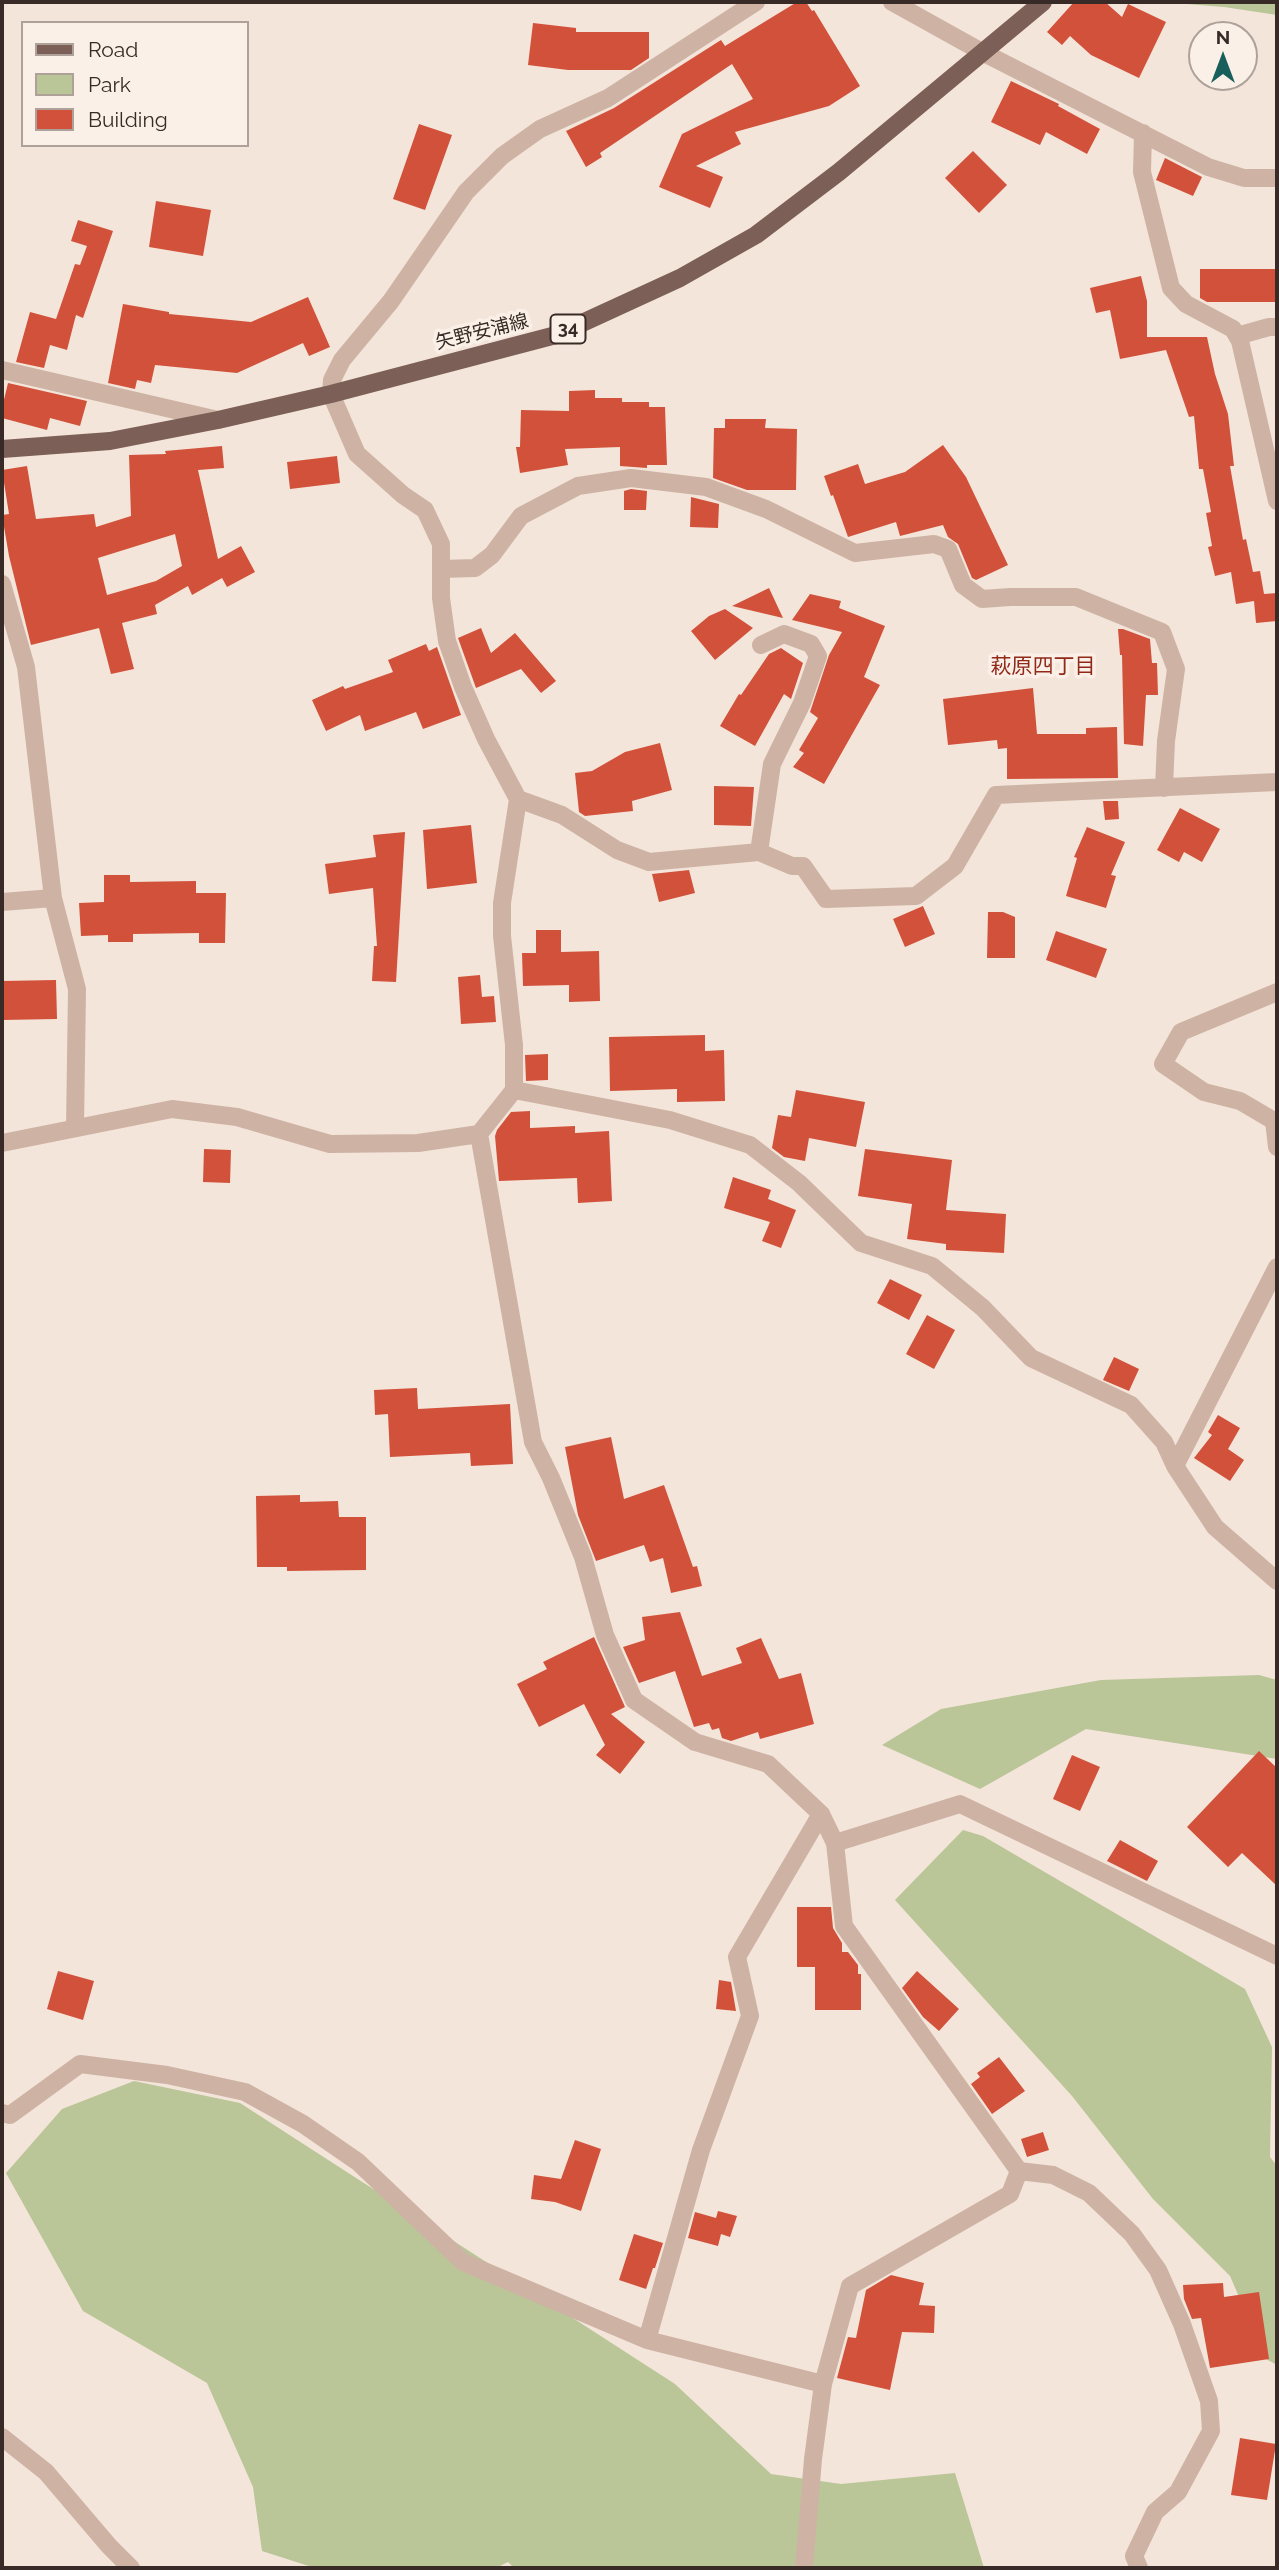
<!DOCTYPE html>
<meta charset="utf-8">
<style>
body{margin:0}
#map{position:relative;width:1279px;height:2570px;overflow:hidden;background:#f4e5da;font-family:Raleway,sans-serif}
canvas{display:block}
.frame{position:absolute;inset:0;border:4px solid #382b27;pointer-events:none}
.legend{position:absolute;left:21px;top:21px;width:228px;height:126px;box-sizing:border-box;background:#fbf0e7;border:2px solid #ada19a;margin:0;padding:9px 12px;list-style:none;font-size:21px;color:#382b27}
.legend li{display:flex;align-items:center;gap:14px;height:35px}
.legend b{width:35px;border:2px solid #ada19a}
.north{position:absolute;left:1188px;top:21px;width:70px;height:70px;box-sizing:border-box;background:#fbf0e7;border:2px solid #ada19a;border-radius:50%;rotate:0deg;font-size:19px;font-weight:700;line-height:28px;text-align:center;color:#382b27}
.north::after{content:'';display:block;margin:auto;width:24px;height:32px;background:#185e5c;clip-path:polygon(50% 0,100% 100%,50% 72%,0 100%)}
</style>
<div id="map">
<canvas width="1279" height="2570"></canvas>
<div class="frame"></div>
<ul class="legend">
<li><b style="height:9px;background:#7c5f56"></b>Road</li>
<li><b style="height:19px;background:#bac598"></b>Park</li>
<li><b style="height:19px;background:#d2513a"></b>Building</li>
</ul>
<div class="north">N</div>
</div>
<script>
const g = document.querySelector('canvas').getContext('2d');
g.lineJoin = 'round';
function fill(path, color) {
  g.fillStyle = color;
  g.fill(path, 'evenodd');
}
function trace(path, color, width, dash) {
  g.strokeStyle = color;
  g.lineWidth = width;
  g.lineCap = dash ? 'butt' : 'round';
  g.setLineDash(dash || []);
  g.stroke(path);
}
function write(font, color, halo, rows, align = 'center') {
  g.font = font + ' Raleway,"Noto Sans JP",sans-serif';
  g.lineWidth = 7;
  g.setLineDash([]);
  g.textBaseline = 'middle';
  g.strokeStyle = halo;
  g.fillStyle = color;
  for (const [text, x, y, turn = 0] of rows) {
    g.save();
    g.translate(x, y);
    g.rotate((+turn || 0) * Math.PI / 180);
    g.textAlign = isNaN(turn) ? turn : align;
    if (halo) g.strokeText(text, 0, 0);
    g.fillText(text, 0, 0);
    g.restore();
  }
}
const green = new Path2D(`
 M1162 2H1277V15L1224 7Z
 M1259 1675 1277 1680V1759L1086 1729 980 1789 882 1745 941 1709 1101 1680Z
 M963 1830 983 1836 1245 1989 1272 2047 1270 2157 1277 2166V2365L1266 2359 1230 2276 1153 2199 1072 2096 895 1900Z
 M134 2081 240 2103 675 2384 771 2474 841 2484 955 2473 984 2568H514L508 2562 496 2568H315L262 2551 253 2487 207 2383 83 2311 6 2173 62 2109Z`);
const building = new Path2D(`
 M797 2H806L812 11 814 10 860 86 829 106 735 132 741 144 696 166 723 177 710 208 659 187 682 134 753 99 732 64 600 153 602 157 586 167 566 131 614 108 721 40 725 46Z
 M1074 2H1105L1122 17 1128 4 1166 22 1139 78 1091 55 1070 36 1062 45 1047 32Z
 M533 23 576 28V32H649V58L631 70H568L528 65Z
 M1011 81 1059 104 1058 106 1100 129 1087 154 1046 132 1040 145 991 122Z
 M419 124 452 135 425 210 393 199Z
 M973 151 1007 185 979 213 945 178Z
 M1165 158 1202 177 1193 196 1156 180Z
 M156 201 211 210 203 256 149 247Z
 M78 220 113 231 83 318 76 315 67 350 50 345 44 368 16 362 30 312 56 319 75 264 80 265 87 246 71 241Z
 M1200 269H1277V302H1207L1200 298Z
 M1141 276 1147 301V337H1207L1215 374 1228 414 1234 466H1230L1243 540 1246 539 1253 572 1260 571 1264 594 1277 593V621L1256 623 1254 601 1236 604 1231 572 1215 576 1208 547 1212 546 1206 513 1211 512 1203 469H1199L1194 416 1189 417 1166 350 1120 359 1110 310 1096 313 1090 288Z
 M308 297 330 347 309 356 303 343 237 373 155 365 151 383 137 380 135 389 108 383 123 304 169 312V314L251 322Z
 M8 383 87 401 80 426 50 418 47 430 2 418V408Z
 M595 390V398H622V402H649V407H665L667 465H647V468L620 466V447L565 449 568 465 520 473 516 447H520L521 410 569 411V391Z
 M725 419H766L765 428 797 429 796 490H747L713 478 714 428H725Z
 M943 445 966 477 1008 565 976 580 972 578 958 544 948 537 943 525 900 536 896 522 848 537 833 495 831 496 824 476 858 464 865 484 905 472Z
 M222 446 224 468 198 470 218 559 241 546 255 572 227 587 222 578 192 595 188 586 155 605 157 614 122 623 134 669 111 674 99 628 31 645 9 556 2 515 9 514 2 470 27 466 36 519 94 514 96 527 131 516 129 455 166 454 165 451ZM175 534 182 566 156 581 107 595 98 558Z
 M337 456 340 483 290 489 287 462Z
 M631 489 647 491 646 510H624V491Z
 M691 497 719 504 718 528 690 527Z
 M769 588 783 618 732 606Z
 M810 594 841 601 839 608 885 626 864 677 880 685 824 784 793 767 804 753 799 750 818 718 810 712 829 655 842 632 792 620Z
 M725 609 753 628 715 660 691 631 709 616Z
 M481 628 491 653 515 633 556 681 541 693 521 669 476 688 458 638Z
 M1118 629H1123L1150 639 1152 663H1157L1158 695H1146L1143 746 1124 744 1122 655H1120Z
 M426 644 429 651 437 647 461 715 423 729 416 712 365 731 360 715 326 731 312 700 343 686 345 689 393 672 388 660Z
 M781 648 803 663 791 699 784 694 755 746 720 726 739 694 741 695 769 654Z
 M1033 688 1037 734H1086V728L1117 727 1118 778 1007 779V748L998 749 997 740 948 745 943 699Z
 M660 743 672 790 632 801 633 811 585 816 579 812 575 773 592 771 625 752Z
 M714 786 754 787 751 826 714 825Z
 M1103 801H1118L1119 819 1105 820Z
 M1180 808 1220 829 1202 862 1184 852 1179 862 1157 850Z
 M471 825 477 883 427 889 423 830Z
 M1087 827 1125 842 1111 875 1116 876 1106 908 1066 896 1077 858 1074 857Z
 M405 832 396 982 372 981 374 946H377L373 888 329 894 325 864 376 857 373 835Z
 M689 870 695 893 659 902 652 874Z
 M104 875H130V882L196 881V893H226L225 943H199V933L133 934V942H108V935L81 936 79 903 104 902Z
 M923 906 935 934 905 947 893 919Z
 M988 912H1003L1015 917V958H987Z
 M536 930H561V952L599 951 600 1001 569 1002V985L523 986 522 953H536Z
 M1056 931 1107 949 1096 978 1046 960Z
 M480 975 482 997 494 996 496 1022 461 1024 458 977Z
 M56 980 57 1019 2 1020V981Z
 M705 1035V1051L724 1050 725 1101 677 1102V1089L610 1091 609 1037Z
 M548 1054V1080L526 1081 525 1055Z
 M796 1090 865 1102 856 1147 809 1138 805 1161 784 1157 772 1148 778 1115 791 1117Z
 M530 1111V1128L575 1126V1133L609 1131 612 1201 578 1203 577 1178 499 1181 495 1136 497 1130 511 1112Z
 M204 1149 231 1150 230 1183 203 1182Z
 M865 1149 952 1160 946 1210 1006 1214 1004 1253 946 1250V1244L907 1239 912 1204 858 1196Z
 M733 1177 771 1190 768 1199 796 1210 781 1248 762 1241 770 1222 724 1208Z
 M890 1279 922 1295 909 1320 877 1303Z
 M927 1315 955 1330 934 1369 906 1354Z
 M1114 1357 1139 1369 1129 1391 1103 1380Z
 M417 1388 418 1409 510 1404 513 1464 471 1466 470 1453 390 1457 388 1414 375 1415 374 1390Z
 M1218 1415 1240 1428 1228 1449 1244 1460 1230 1481 1194 1458 1212 1435 1208 1432Z
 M611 1437 624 1499 664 1485 693 1567 697 1566 702 1586 671 1593 663 1558 650 1562 644 1545 596 1561 578 1515 565 1447Z
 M300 1495V1502L338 1501 339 1517H366V1570L287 1571V1567H257L256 1496Z
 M680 1612 702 1676 742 1663 736 1648 761 1638 779 1679 801 1673 814 1724 760 1739 758 1732 731 1741 722 1738 719 1728 712 1730 709 1723 694 1727 675 1671 639 1683 623 1647 645 1640 642 1617Z
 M594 1637 625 1707 611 1714 645 1742 620 1774 596 1755 605 1745 584 1704 539 1727 517 1684 547 1669 543 1662Z
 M1259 1751 1277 1768V1886L1242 1853 1228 1867 1187 1827Z
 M1072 1755 1100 1767 1080 1811 1053 1799Z
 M1120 1840 1158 1861 1147 1881 1107 1861Z
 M797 1907H831L833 1928 842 1943V1952H848L858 1965V1974H861V2010H815V1967H797Z
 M58 1971 94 1981 83 2020 47 2009Z
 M917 1971 959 2009 939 2031 923 2017 902 1988Z
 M719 1980 731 1982 736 2011 716 2009Z
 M999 2057 1025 2091 992 2114 971 2084 980 2077 977 2073Z
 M1043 2132 1049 2150 1027 2157 1021 2139Z
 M575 2140 601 2149 581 2211 555 2202 531 2199 534 2175 561 2179Z
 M718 2211 737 2216 730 2237 721 2234 718 2246 688 2238 695 2212 716 2218Z
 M634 2234 663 2243 655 2268H653L646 2289 619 2280Z
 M891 2275 924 2283 919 2305 935 2306 934 2333 902 2332 890 2390 837 2378 848 2337 856 2338 866 2290Z
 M1223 2283 1224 2297 1259 2292 1269 2359 1210 2368 1201 2318 1192 2319 1184 2299 1183 2285Z
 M1240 2438 1276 2444 1267 2500 1231 2495Z`);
const minor = new Path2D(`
 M892 2 982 52 1208 167 1244 178H1277
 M1143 133 1142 172 1171 288 1186 304 1233 329 1240 341 1277 501
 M1237 336 1269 327H1277
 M2 370 218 420
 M441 569 475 568 492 555 521 516 578 486 631 478 706 487 766 509 855 553 934 544 948 549 963 585 982 599 1010 597H1076L1162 632 1176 669 1166 741 1164 788
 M2 584 26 667 53 898 77 989 75 1127
 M518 799 562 815 617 850 649 862 759 852 792 866H803L826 899 916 896 955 866 996 795 1277 782
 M759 852 772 764 802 703 818 656 811 644 784 634 761 645
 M2 902 53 898
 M1277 992 1181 1032 1163 1064 1204 1092 1240 1101 1274 1121 1277 1147
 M514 1090 670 1120 750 1145 799 1183 861 1243 932 1266 983 1308 1031 1358 1131 1405 1164 1442 1175 1466 1215 1527 1277 1581
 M479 1134 533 1442 551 1478 583 1557 605 1635 634 1700 695 1742 768 1764 821 1814 835 1843 844 1926 1019 2171 1053 2175 1089 2193 1132 2234 1158 2270 1182 2324 1209 2401 1211 2431 1178 2492 1155 2512 1134 2556 1139 2568
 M2 1143 172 1109 237 1117 330 1144 418 1143 479 1134 514 1090V1045L502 936V903L518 799 486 739 463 687 447 641 441 598V544L425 510 403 495 357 454 331 394 332 380 342 360 391 301 466 192 502 156 540 129 608 98 756 2
 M1175 1466 1277 1267
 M835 1843 960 1804 1277 1956
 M2 2113 10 2115 80 2064 167 2075 245 2092 303 2124 358 2162 463 2262 647 2340 701 2150 750 2016 737 1957 821 1814
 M647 2340 823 2384 850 2286 1010 2194 1019 2171
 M2 2437 46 2472 109 2546 131 2568
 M804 2568 813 2459 823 2384`);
const major = new Path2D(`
 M2 449 110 441 218 420 331 394 556 335 680 278 756 235 839 172 1043 2`);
const shields = [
 [568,329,35]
];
const shieldNames = [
 ["34",568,329]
];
const streetNames = [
 ["矢野安浦線",482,332,-14]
];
const neighbourhoodNames = [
 ["萩原四丁目",1043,667]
];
fill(green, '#bac598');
fill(building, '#d2513a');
trace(minor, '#ceb3a5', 18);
trace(major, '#7c5f56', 18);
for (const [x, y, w] of shields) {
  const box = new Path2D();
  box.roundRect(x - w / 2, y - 14.5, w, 29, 5);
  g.fillStyle = '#fbf0e7';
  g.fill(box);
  trace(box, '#382b27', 2);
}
write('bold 18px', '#382b27', null, shieldNames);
write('19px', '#382b27', '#fbf0e7', streetNames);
write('21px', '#902918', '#fbf0e7', neighbourhoodNames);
</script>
